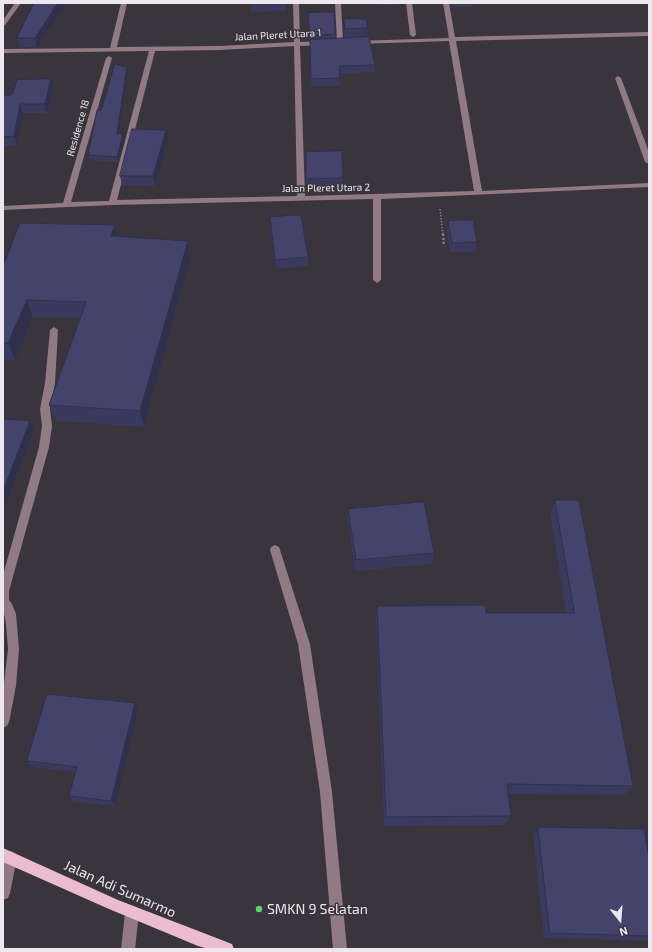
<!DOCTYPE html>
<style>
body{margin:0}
#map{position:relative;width:652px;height:952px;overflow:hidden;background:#3a343c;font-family:"Exo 2",sans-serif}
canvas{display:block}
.frame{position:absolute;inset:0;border:4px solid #ece8ed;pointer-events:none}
.north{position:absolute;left:600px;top:900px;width:40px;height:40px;-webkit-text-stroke:3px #3a343c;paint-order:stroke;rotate:163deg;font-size:11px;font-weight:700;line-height:16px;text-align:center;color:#ece8ed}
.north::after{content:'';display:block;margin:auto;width:14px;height:18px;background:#ece8ed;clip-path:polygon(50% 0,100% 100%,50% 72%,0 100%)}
</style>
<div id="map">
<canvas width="652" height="952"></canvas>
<div class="frame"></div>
<div class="north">N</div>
</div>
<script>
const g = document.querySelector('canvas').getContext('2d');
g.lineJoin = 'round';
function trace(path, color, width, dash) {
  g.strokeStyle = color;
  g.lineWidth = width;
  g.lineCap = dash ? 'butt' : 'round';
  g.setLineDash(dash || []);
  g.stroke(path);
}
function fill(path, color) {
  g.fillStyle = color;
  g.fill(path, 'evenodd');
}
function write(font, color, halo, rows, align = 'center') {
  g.font = font + ' "Exo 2",sans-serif';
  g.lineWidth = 3;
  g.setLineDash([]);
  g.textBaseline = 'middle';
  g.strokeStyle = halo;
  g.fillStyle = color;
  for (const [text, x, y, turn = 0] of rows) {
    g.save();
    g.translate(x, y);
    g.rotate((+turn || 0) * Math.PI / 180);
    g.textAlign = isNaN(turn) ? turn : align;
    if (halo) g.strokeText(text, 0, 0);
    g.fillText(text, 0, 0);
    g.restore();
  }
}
const pathFar1 = new Path2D(`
 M440 209 443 235`);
const path = new Path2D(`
 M443 234 444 246`);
const minor = new Path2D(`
 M15 3H21L5 25 3 26V20Z
 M121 3H127L117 47 220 46 294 42 293 3H299L300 42 323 41 326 43 323 45 300 46 305 196 474 191 449 41 357 44 354 42 355 41 449 38 443 3H449L455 37 649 32V36L456 41 482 191 649 183V187L381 199V280L377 283 373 280V199L112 205 3 210V206L63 203 106 58 109 56 112 58 71 202 109 201 149 51 3 53V49L110 48ZM294 46 297 196 117 200 155 51 220 50Z
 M335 3H341L343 42 340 44 337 42Z
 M406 3H412L416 35 413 37 410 35Z
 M618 76 621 78 649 152V164L645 162 615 78Z
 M54 327 58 330 55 383 50 409 52 426 49 447 9 591V600L12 604 16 614 19 649 16 686 9 722 7 726 3 728V692L8 649 6 624 3 609V575L39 447 42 426 40 409 45 383 50 330Z
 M275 545 279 547 280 550 310 644 332 792 347 949H333L320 792 298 644 270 550 271 547Z
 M10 851 15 853 17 858 10 893 8 898 3 900V860L5 853Z
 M132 906 137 908 139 913 135 949H121L125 913 127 908Z`);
const major = new Path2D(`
 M3 848 118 900 232 944 234 949H208L198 946 109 909 3 862Z`);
const wall = new Path2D(`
 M34 3 37 47H20L17 38Z
 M251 3H286V11L251 12Z
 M377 3H397V5H377Z
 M450 3H472V7H451Z
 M308 18 335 34V39L323 40 344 38V19L368 28 367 37 375 65V72L339 74 340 86H311L310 41Z
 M127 72 118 134 124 139 118 162 89 160 88 155 101 110Z
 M51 79 53 88 47 113H23L17 145 3 146V95H12Z
 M166 130 168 140 155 186 122 185 120 176Z
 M306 152 343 178V188H306Z
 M270 217 308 257V266L276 269 271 227Z
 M448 221 477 242 475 252H450L447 231Z
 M115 225 118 237 188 241 190 258 144 427 56 421 49 405 80 318 33 317 15 360 3 359V267Z
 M555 500 633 786 624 795 508 794 511 816 505 825 384 826 376 619 377 606 486 613H566L550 514Z
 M348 509 434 553 432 564 355 571 348 521Z
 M138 710 115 806 73 802 69 796 76 772 32 767 27 761Z
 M538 827 649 859V941L544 938 533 834Z`);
const shadedWall = new Path2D(`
 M58 3H67L37 47 35 38Z
 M127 67V72L118 139 117 134Z
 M51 79 53 88 47 113 45 104Z
 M20 104 23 113 17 145 14 136Z
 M166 130 168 140 155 186 153 176Z
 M123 134 124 139 118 162 117 157Z
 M115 225 119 242 111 236Z
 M188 241 190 258 144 427 140 411Z
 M27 300 33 317 15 360 8 343Z
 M30 421 34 430 3 511V491Z
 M135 703 138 710 115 806 111 801Z`);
const building = new Path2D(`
 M34 3H58L35 38H17Z
 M251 3H285L251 4Z
 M334 12 335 34 310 36 308 13Z
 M344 19H366L368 28 345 29Z
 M369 37 375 65 339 66 340 78 311 79 310 40Z
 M115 64 127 67 117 134H123L117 157 88 155 97 110H101Z
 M51 79 45 104H20L14 136 3 137V95H12L17 80Z
 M132 129 166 130 153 176H120Z
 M342 151 343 178 306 179V152Z
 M301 215 308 257 275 260 270 217Z
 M473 220 477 242 452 243 448 221Z
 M20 223 115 225 111 236 188 241 140 411 49 405 86 302 27 300 8 343H3V267Z
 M4 419 30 421 3 491V421Z
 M555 500H579L633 786 507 784 511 816 386 817 377 606 485 605 486 613H574Z
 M424 502 434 553 356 560 348 509Z
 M47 694 135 703 111 801 69 796 77 767 27 761Z
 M538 827 644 829 649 859V936L550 933Z`);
const markers = [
 [259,909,4,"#5bd56e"]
];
const farStreetnames = [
 ["Jalan Pleret Utara 1",278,35,-3],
 ["Residence 18",78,128,-74],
 ["Jalan Pleret Utara 2",326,188,-1]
];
const nearStreetnames = [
 ["Jalan Adi Sumarmo",120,889,24]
];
const nearPoinames = [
 ["SMKN 9 Selatan",267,909]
];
trace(pathFar1, '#817c83', 1.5, [1.5, 1.5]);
trace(path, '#817c83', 2.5, [2, 2]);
fill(minor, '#917a83');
fill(major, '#ebbcce');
fill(wall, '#3a3a5d');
fill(shadedWall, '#302f4c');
fill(building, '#44436c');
trace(building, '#302f4c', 1);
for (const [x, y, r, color] of markers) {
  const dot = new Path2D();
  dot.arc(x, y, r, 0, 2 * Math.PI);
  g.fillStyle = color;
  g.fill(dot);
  trace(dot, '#3a343c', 1.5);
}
write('10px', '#ece8ed', '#3a343c', farStreetnames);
write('14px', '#ece8ed', '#3a343c', nearStreetnames);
write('14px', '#ece8ed', '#3a343c', nearPoinames, 'left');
</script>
